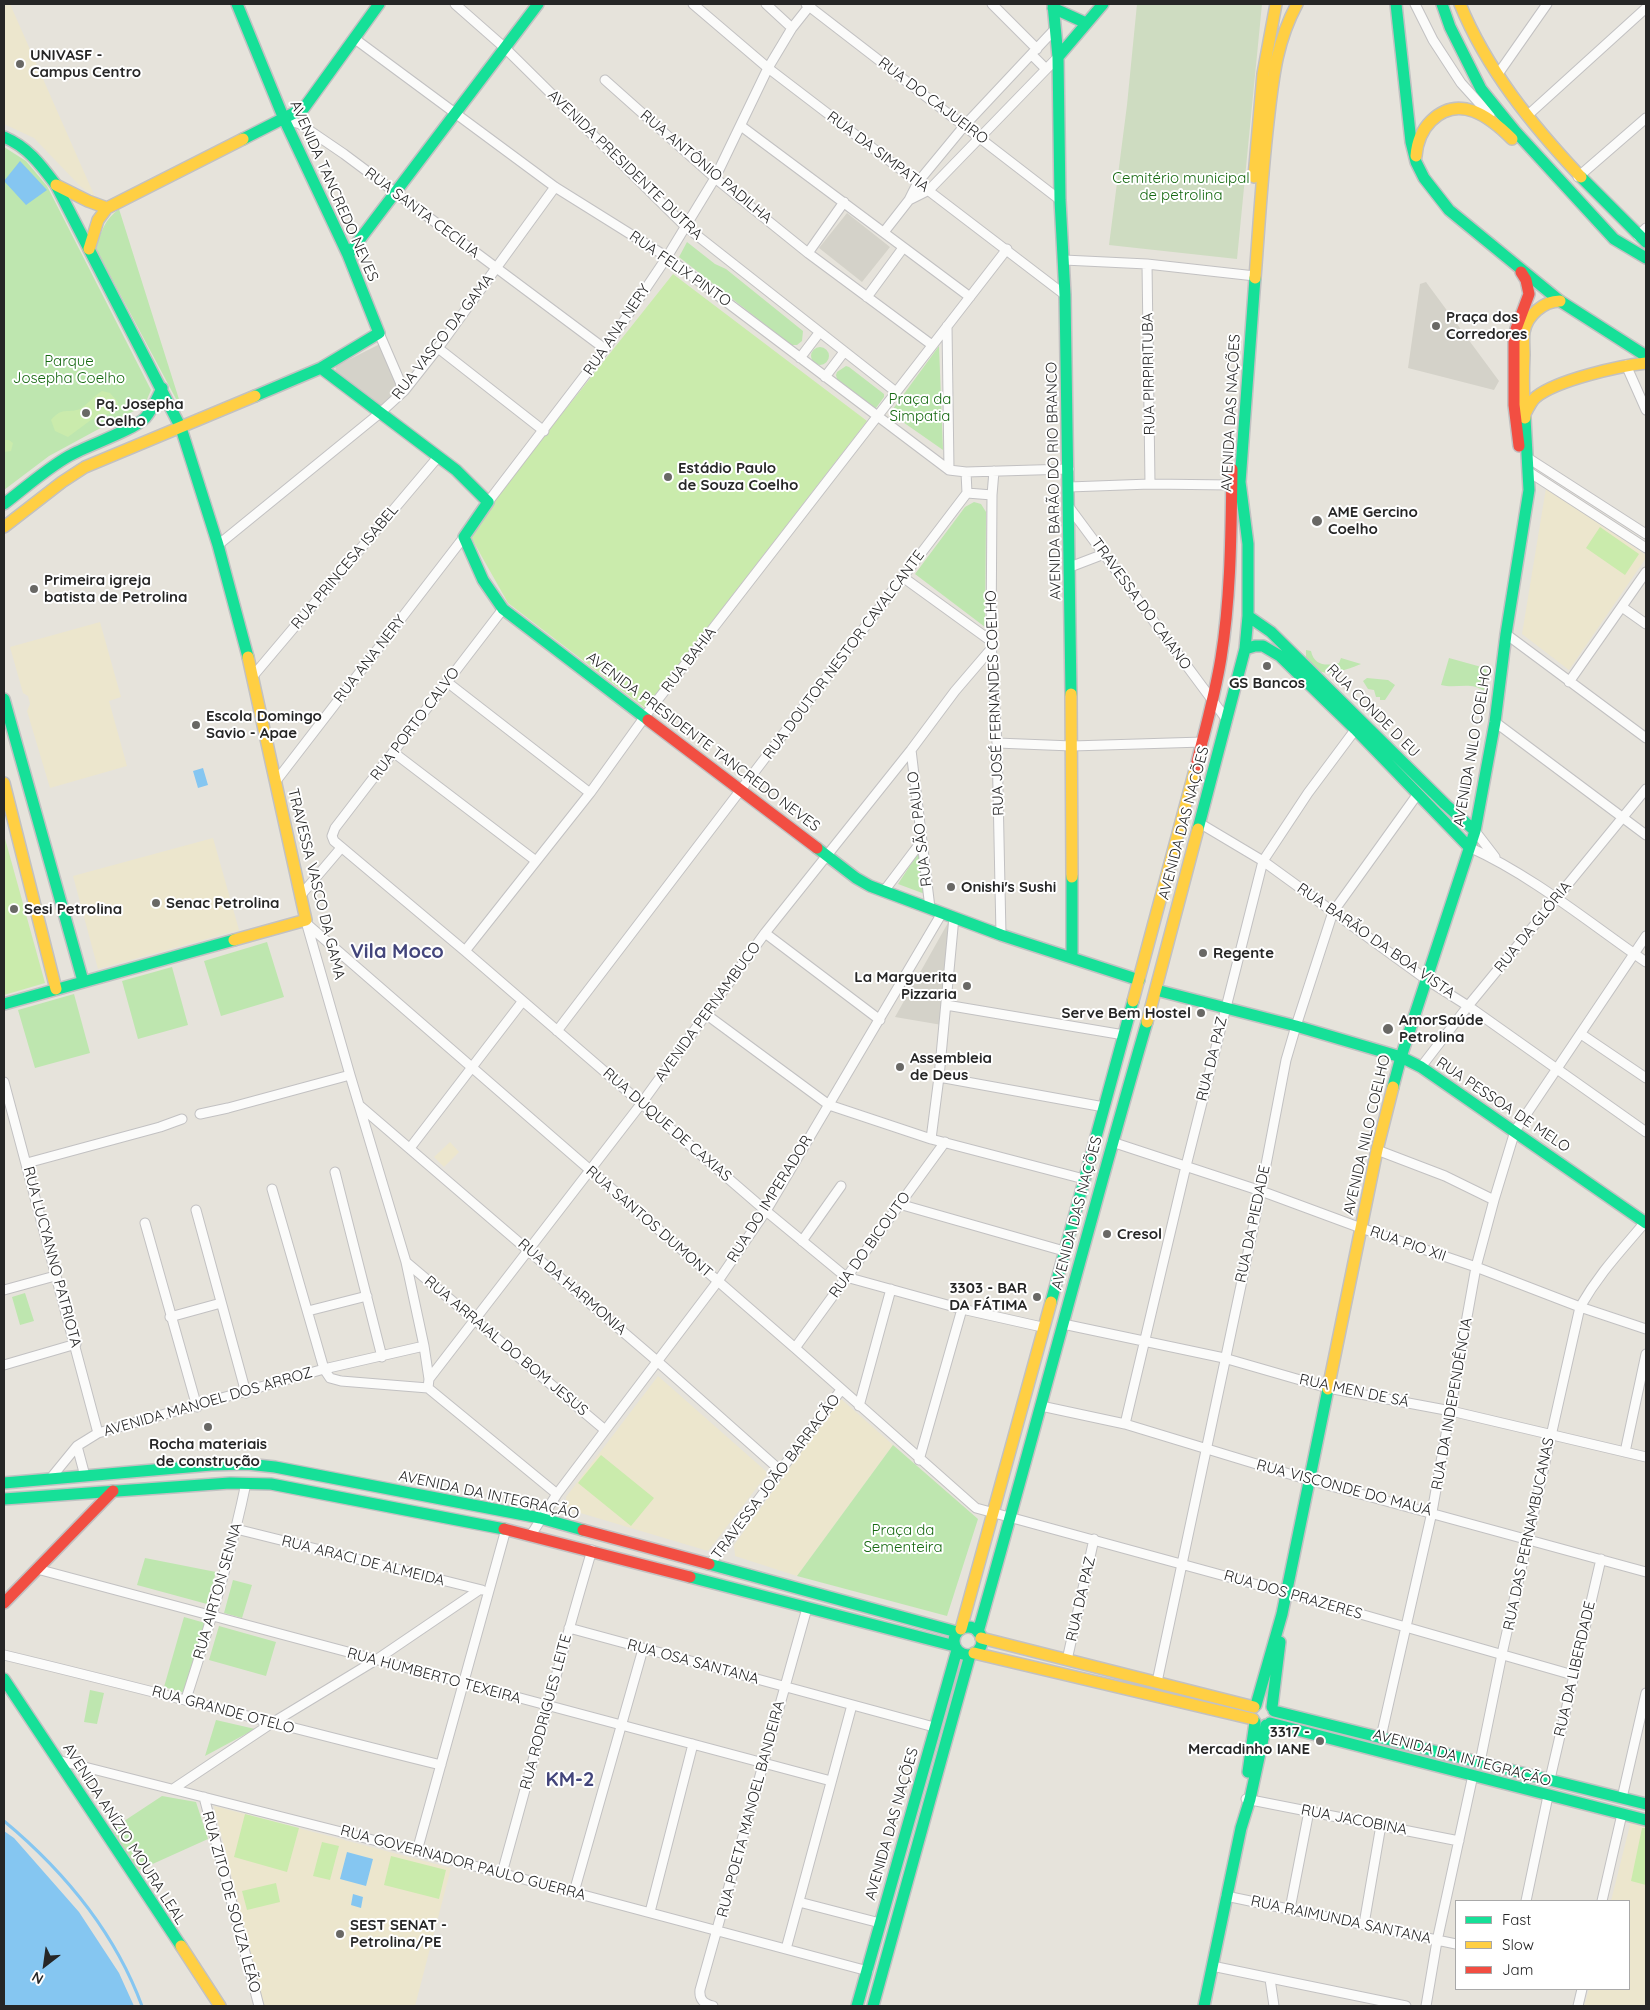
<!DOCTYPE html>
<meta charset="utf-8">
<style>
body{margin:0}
#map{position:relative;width:1650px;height:2010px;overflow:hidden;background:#e6e3db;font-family:Quicksand,sans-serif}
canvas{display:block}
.frame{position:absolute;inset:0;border:5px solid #262626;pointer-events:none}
.legend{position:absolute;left:1455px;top:1900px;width:175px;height:90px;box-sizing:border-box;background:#fff;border:1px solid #a8a8a8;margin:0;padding:6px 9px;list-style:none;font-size:15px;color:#262626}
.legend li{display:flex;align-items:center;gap:10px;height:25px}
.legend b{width:25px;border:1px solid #a8a8a8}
.north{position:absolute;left:20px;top:1940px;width:50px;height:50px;-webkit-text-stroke:4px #fff;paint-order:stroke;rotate:210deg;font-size:14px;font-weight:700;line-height:20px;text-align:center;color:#262626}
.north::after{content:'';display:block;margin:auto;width:18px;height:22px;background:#262626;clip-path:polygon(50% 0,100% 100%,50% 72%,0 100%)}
</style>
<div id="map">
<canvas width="1650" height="2010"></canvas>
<div class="frame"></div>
<ul class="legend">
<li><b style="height:6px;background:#16e098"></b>Fast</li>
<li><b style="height:6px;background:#ffcf43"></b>Slow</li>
<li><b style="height:6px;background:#f24e42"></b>Jam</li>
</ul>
<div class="north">N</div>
</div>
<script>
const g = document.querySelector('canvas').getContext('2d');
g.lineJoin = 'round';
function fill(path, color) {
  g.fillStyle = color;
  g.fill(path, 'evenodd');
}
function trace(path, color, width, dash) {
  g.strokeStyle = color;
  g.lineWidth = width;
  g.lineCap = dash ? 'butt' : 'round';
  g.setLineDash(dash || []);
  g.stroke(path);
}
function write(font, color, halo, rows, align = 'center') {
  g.font = font + ' Quicksand,sans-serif';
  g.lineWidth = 4;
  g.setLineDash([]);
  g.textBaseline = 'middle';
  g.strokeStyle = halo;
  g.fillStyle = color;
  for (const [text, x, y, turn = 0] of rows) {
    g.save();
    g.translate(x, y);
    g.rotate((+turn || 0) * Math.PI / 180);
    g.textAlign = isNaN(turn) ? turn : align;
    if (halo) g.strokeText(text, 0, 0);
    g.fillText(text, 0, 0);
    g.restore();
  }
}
const education = new Path2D(`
 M4 4H10L95 197 80 186 34 138 4 124Z
 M1546 488 1646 555V558L1569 670 1522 634Z
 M100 622 121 697 109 701 127 766 50 788 27 711 30 704 28 696 23 693 10 647Z
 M213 838 239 930 98 969 73 876Z
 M450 1142 459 1152 444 1167 434 1157Z
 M658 1376 768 1473 708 1551 567 1509 566 1497Z
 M840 1398 893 1445 797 1576 735 1556 734 1545Z
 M214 1806 451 1868 415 2006H264Z
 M1631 1821 1646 1825V2006H1584L1589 1989H1629V1901H1611Z`);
const green = new Path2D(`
 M4 147 26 161 47 186 151 390 145 404 136 410 95 431 49 456 4 490Z
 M119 209 183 412 96 249C100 233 105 219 119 209Z
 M687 242 715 264 726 269 803 331 802 341 797 345H791L679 257Z
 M939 346 943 450 890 413Z
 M811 356a9 9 0 1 1 18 0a9 9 0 1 1-18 0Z
 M846 366 849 367 884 394V397L876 408 872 409 838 383 836 375 837 372Z
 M974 502 981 504 986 512 985 627 915 574 965 507Z
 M1306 650 1311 651C1314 666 1327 666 1339 663L1341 658 1361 664C1350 668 1328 678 1318 670 1313 667 1310 662 1306 658Z
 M1449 658 1485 668 1487 673 1484 691C1471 681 1456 689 1441 685Z
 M1367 678 1388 680 1395 685 1385 700H1380V697H1376L1374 690 1368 689 1363 681Z
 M922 847 925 894 898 884Z
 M267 942 284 997 221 1016 204 961Z
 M172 967 188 1025 138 1039 122 981Z
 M74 994 90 1053 35 1068 18 1010Z
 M25 1293 34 1321 20 1325 12 1297Z
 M893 1445 978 1519 947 1616 797 1576Z
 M145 1558 216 1572 207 1604 137 1585Z
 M233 1580 252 1585 242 1618 224 1613Z
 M184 1617 205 1623 185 1693 164 1687Z
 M219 1626 276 1642 266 1676 209 1660Z
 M90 1690 104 1693 97 1724 84 1722Z
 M216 1720 255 1729 205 1756Z
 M162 1796 196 1802 208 1839 137 1871 112 1829Z`);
const cemetery = new Path2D(`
 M1137 4H1262L1237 259 1109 245 1127 105Z`);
const pitch = new Path2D(`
 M673 274 867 421 645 708 508 603 468 532Z
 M102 391 110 393 118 402 116 411 91 420 68 437 55 431 51 420C63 406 67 414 80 409 87 405 94 396 102 391Z
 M4 440H9L13 443 11 451 4 452Z
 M1600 527 1639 554 1625 575 1586 548Z
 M4 835 45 983 4 995Z
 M601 1455 654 1498 631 1526 578 1483Z
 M245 1814 299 1828 287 1872 234 1857Z
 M1642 1828H1646V1885L1631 1881Z
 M322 1842 339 1846 330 1880 313 1876Z
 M391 1856 446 1870 439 1899 384 1885Z
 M276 1883 280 1902 247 1910 242 1891Z`);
const plaza = new Path2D(`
 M847 213 890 247 862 282 819 248Z
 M1426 282 1499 381 1494 390 1408 368 1420 284Z
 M380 344 400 389 381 410 335 374 336 366Z
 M949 921 942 1025 895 1017Z`);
const water = new Path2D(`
 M20 161 47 190 26 205 4 181Z
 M203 768 208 785 198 788 193 771Z
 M4 1831 14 1838 79 1912 119 1973 134 2006H4Z
 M347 1852 373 1859 366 1886 340 1879Z
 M353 1894 363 1897 361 1908 351 1905Z`);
const stream = new Path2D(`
 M4 1821C64 1871 115 1933 142 2006`);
const street = new Path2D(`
 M455 4 505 48 685 226 896 392
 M693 4 768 68 1065 295
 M766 4 792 28
 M806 4 1060 200
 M992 4 1037 49
 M1415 4 1433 40 1461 83 1490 115
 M355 39 555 187 667 257 949 470 966 472 967 493 992 495
 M1032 55 1046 69
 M1498 74 1547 4
 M605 80 715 178 808 253 932 345
 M1528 115 1646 8
 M284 119 300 124 344 154 605 349
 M741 126 970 297
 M1578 177 1646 118
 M909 200 929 190 1058 57
 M884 232 909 200 918 182 965 125 1055 29
 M1638 236 1646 228
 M808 253 844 202
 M1064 260 1147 264 1255 276
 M1147 264 1150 484
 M867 297 903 248
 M947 326 949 470
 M379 333 404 391
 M438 348 544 431
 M800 358 819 333
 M1626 365 1646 410
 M825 377 844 352
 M1528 458 1646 534
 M994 471 992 495 991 641 997 743 1001 935
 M966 472 1069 469
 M1529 472 1646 548
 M1069 487 1150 484 1231 485
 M488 502 605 349 667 257 715 178 768 68 792 28 811 4
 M1069 507 1227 720
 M218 545 380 413 404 391 438 348 555 187
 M1070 567 1104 554
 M904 578 991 641
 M1622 607 1646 624
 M503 609 335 828 332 836 334 841 465 951 766 1211 846 1277 962 1309 1042 1327
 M1506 634 1646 738
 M253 676 438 457
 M447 682 590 793
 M1569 682 1646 572
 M1495 722 1646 835
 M997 743 1072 746 1203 742
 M911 750 930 908
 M393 752 536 861
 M276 781 464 537
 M1201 824 1263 861 1427 980 1468 1006 1646 1132
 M1475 831 1495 857
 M1469 847C1533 876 1588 922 1646 962
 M884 891 921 842
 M301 895 341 848
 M307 925 350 1075 406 1262 424 1346 429 1379 428 1388
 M308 925 795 1348 976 1508 1287 1593 1573 1675
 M765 933 880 1020
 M465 951 590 793 649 711 1007 249
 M946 1005 1124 1035
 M707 1015 829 1105 931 1139 1084 1179
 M557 1031 967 493
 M1581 1034 1646 1078
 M1421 1067 1468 1006 1646 789
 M939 1077 1104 1107
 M4 1082 98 1433
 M360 1106 657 1361 781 1471
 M200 1114 228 1108 350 1075
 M931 1139 939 1077 954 917
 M1112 1142 1261 1191 1361 1228 1476 1267 1580 1307 1646 1329
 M410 1148 522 1002
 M1377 1150 1445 1176 1494 1200
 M27 1163 160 1127 182 1119
 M335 1172 382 1357
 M272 1189 324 1369 330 1378 341 1381 428 1388
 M899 1204 1064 1251
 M196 1210 246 1393
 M145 1223 197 1407
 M802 1241 841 1186
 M406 1262 605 1430
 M4 1290 55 1276
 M308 1311 367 1296
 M170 1317 221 1303
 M1063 1324 1224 1358 1328 1388 1451 1411 1646 1457
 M795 1348 945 1142
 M4 1365 76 1344
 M429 1379 641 1104 765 933 911 750 955 691 991 649
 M428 1388 557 1494
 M859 1406 891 1289
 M1041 1406 1125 1424 1309 1480 1646 1572
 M1125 1424 1186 1166 1263 861 1308 793 1358 726
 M77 1446 85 1476
 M1625 1452 1646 1354
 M919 1460 962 1309
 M50 1479 77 1446 98 1433 324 1369 424 1346
 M236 1529 482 1590
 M531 1535 557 1494 718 1281 766 1211 942 913
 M710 1564 841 1390
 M37 1569 831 1781
 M569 1628 934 1727
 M4 1655C150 1690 295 1729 441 1765
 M1067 1660 1094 1539
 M1157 1682 1261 1191 1286 1060 1296 1026 1333 912 1417 795
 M186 1699C209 1628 231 1556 246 1483
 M1381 1737 1432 1512 1476 1267 1494 1200 1515 1131 1646 936
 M57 1760 452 1860 868 1971
 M1480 1762 1502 1654 1580 1307C1600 1272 1621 1251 1646 1221
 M1550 1779 1601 1559
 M173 1789 272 1723 376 1660 479 1590
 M204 1797 259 2006
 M1622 1798 1646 1693
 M1246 1799 1459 1841
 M417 1851 506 1529
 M502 1873C532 1766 560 1657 592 1550
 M574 1892 643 1649
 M1226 1896 1456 1944
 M1526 1901 1548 1796
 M1602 1901 1622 1814
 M799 1902 880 1923
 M1290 1909 1309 1811
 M650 1912 693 1744
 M1364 1924 1381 1825
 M786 1949 852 1705
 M1212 1966 1406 2006
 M1270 1979 1274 2006
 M713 2006C704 2004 699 2000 700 1990L807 1608
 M1426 2006 1437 1941 1473 1775
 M1578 2006 1582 1989`);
const fast = new Path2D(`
 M237 4 284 119 348 255 379 333 321 368 255 396
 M1053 4 1058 57 1060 200 1065 295 1071 694
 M1396 4 1411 142 1416 162 1424 178 1449 210 1560 301 1646 356
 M1442 4 1450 27 1481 89 1515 131 1614 239 1646 258
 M1053 8 1086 23
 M1058 57 1103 4
 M4 137C28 147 41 165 56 185L181 428 218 545 248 657
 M243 139 304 108 379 4
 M1581 177 1646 242
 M348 255 538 4
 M321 368 456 470 488 502 464 537 483 580 503 609 648 720
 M4 504C25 488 46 469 69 456 88 445 132 431 145 418 153 409 157 399 162 388
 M1248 616 1271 632 1445 804 1475 831
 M1245 649 1255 646H1263L1280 656 1355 729 1469 847
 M4 699 83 981
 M1198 829 1245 649 1248 616V544L1240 482 1255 278
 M817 848 856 878 870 886 1001 935 1139 980
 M1072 877V958
 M1156 990 1296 1026 1401 1057 1421 1067 1646 1223
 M4 1004 234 940
 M1393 1087 1401 1057 1475 831 1495 722 1506 634 1529 490 1525 418
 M1051 1302 1133 1001
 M4 1483 211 1465 247 1464 275 1467 540 1518 583 1530
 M4 1499 230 1483 271 1484 504 1529
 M709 1564 957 1632
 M690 1577 955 1646
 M954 1641a14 14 0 1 1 28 0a14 14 0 1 1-28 0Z
 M978 1632C1036 1429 1088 1225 1147 1022
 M4 1679 181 1946
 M1256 1705 1282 1614 1328 1389
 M1272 1707 1280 1642
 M1274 1711 1646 1804
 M1270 1723 1646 1820
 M1248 1772 1255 1722
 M857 2006 957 1650
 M873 2006 970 1655
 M1204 2006 1241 1828 1250 1799 1266 1725`);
const slow = new Path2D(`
 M1460 4C1487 70 1533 126 1581 177
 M1416 156C1417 143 1422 130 1431 121 1459 93 1490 117 1512 139
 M1254 177 1263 74 1276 4
 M56 185 88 201 107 208
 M89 249 98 220 107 208 243 139
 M1255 278C1259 226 1262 174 1268 122 1273 79 1276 43 1297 4
 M1524 416C1527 410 1531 401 1536 397 1557 380 1619 366 1646 363
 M1525 418C1523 397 1523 376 1524 355 1524 348 1523 339 1524 332 1527 315 1544 301 1560 301
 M4 527 62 482 85 467 255 396
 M1071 694 1072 877
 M4 783 56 989
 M234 940 306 920 248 657
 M1133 1001 1196 766
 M1147 1022 1198 829
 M1328 1389 1377 1150 1393 1087
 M961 1629 1051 1302
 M981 1638 1254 1707
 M974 1653 1253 1719
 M181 1946 220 2006`);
const jam = new Path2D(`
 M1519 446 1514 405V342L1516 329 1529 294 1526 280 1521 272
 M648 720 817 848
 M1196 766C1205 730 1215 695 1221 658 1231 596 1231 532 1232 469
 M504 1529 690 1577
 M583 1530 709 1564
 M4 1603 113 1491`);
const markers = [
 [20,64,5,"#696865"],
 [1436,326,5,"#696865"],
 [86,413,5,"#696865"],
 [668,477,5,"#696865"],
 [1317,521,6,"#696865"],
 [34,589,5,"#696865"],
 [1267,666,5,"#696865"],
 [196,725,5,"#696865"],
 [951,887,5,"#696865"],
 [156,903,5,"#696865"],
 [14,909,5,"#696865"],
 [1203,953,5,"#696865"],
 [967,986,5,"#696865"],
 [1201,1013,5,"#696865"],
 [1388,1029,6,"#696865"],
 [900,1067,5,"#696865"],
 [1107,1234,5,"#696865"],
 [1037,1297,5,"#696865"],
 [208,1427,5,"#696865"],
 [1320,1741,5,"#696865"],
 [340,1934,5,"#696865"]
];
const poiNames = [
 ["UNIVASF -",30,55],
 ["Campus Centro",30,72],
 ["Praça dos",1446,317],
 ["Corredores",1446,334],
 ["Pq. Josepha",96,404],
 ["Coelho",96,421],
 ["Estádio Paulo",678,468],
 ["de Souza Coelho",678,485],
 ["AME Gercino",1328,512],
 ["Coelho",1328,529],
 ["Primeira igreja",44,580],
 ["batista de Petrolina",44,597],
 ["GS Bancos",1267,683,"center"],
 ["Escola Domingo",206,716],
 ["Savio - Apae",206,733],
 ["Onishi's Sushi",961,887],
 ["Senac Petrolina",166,903],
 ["Sesi Petrolina",24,909],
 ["Regente",1213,953],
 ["La Marguerita",957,977,"right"],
 ["Pizzaria",957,994,"right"],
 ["Serve Bem Hostel",1191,1013,"right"],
 ["AmorSaúde",1399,1020],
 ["Petrolina",1399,1037],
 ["Assembleia",910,1058],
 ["de Deus",910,1075],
 ["Cresol",1117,1234],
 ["3303 - BAR",1027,1288,"right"],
 ["DA FÁTIMA",1027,1305,"right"],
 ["Rocha materiais",208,1444,"center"],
 ["de construção",208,1461,"center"],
 ["3317 -",1310,1732,"right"],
 ["Mercadinho IANE",1310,1749,"right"],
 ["SEST SENAT -",350,1925],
 ["Petrolina/PE",350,1942]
];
const streetNames = [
 ["RUA DO CAJUEIRO",933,101,37],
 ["RUA DA SIMPATIA",878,152,37],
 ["AVENIDA PRESIDENTE DUTRA",625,165,44],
 ["RUA ANTÔNIO PADILHA",706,167,40],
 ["AVENIDA TANCREDO NEVES",334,191,66],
 ["RUA SANTA CECÍLIA",422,213,37],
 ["RUA FELIX PINTO",680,269,35],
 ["RUA ANA NERY",617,330,-56],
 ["RUA VASCO DA GAMA",443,337,-52],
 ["RUA PIRPIRITUBA",1149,374,-91],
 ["AVENIDA DAS NAÇÕES",1231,413,-87],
 ["AVENIDA BARÃO DO RIO BRANCO",1054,481,-91],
 ["RUA PRINCESA ISABEL",345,567,-50],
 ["TRAVESSA DO CAIANO",1141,604,54],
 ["RUA DOUTOR NESTOR CAVALCANTE",844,655,-53],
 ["RUA ANA NERY",370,659,-52],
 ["RUA BAHIA",689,660,-52],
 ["RUA JOSÉ FERNANDES COELHO",995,703,-92],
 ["RUA CONDE D EU",1373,711,45],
 ["RUA PORTO CALVO",415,724,-53],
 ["AVENIDA PRESIDENTE TANCREDO NEVES",703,742,37],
 ["AVENIDA NILO COELHO",1473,746,-80],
 ["AVENIDA DAS NAÇÕES",1184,823,-75],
 ["RUA SÃO PAULO",920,829,-97],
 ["TRAVESSA VASCO DA GAMA",316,884,76],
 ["RUA DA GLÓRIA",1533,927,-51],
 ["RUA BARÃO DA BOA VISTA",1376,941,35],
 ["AVENIDA PERNAMBUCO",708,1012,-54],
 ["RUA DA PAZ",1212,1059,-76],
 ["RUA PESSOA DE MELO",1503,1105,34],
 ["RUA DUQUE DE CAXIAS",667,1125,41],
 ["AVENIDA NILO COELHO",1367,1135,-77],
 ["RUA DO IMPERADOR",770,1199,-58],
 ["AVENIDA DAS NAÇÕES",1077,1213,-75],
 ["RUA SANTOS DUMONT",649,1222,41],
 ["RUA DA PIEDADE",1253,1224,-78],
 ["RUA PIO XII",1408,1244,19],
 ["RUA DO BICOUTO",870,1245,-54],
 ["RUA LUCYANNO PATRIOTA",52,1257,75],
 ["RUA DA HARMONIA",572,1287,41],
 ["RUA ARRAIAL DO BOM JESUS",506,1346,40],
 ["RUA MEN DE SÁ",1354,1391,12],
 ["AVENIDA MANOEL DOS ARROZ",208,1402,-16],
 ["RUA DA INDEPENDÊNCIA",1452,1404,-80],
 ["TRAVESSA JOÃO BARRACÃO",776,1477,-53],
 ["RUA VISCONDE DO MAUÁ",1344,1488,15],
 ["AVENIDA DA INTEGRAÇÃO",489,1495,12],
 ["RUA DAS PERNAMBUCANAS",1529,1534,-78],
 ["RUA ARACI DE ALMEIDA",363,1561,14],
 ["RUA AIRTON SENNA",218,1591,-74],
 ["RUA DOS PRAZERES",1293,1595,16],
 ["RUA DA PAZ",1081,1599,-77],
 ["RUA OSA SANTANA",693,1662,15],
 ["RUA DA LIBERDADE",1575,1669,-77],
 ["RUA HUMBERTO TEXEIRA",434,1676,15],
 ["RUA GRANDE OTELO",223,1710,15],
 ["RUA RODRIGUES LEITE",546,1712,-75],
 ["AVENIDA DA INTEGRAÇÃO",1462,1758,15],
 ["RUA POETA MANOEL BANDEIRA",751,1809,-75],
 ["RUA JACOBINA",1354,1820,11],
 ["AVENIDA DAS NAÇÕES",892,1824,-74],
 ["AVENIDA ANÍZIO MOURA LEAL",124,1834,57],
 ["RUA GOVERNADOR PAULO GUERRA",463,1863,15],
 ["RUA ZITO DE SOUZA LEÃO",231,1902,75],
 ["RUA RAIMUNDA SANTANA",1341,1920,12]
];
const parkNames = [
 ["Cemitério municipal",1181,178],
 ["de petrolina",1181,195],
 ["Parque",69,361],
 ["Josepha Coelho",69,378],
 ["Praça da",920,399],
 ["Simpatia",920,416],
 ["Praça da",903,1530],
 ["Sementeira",903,1547]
];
const districtNames = [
 ["Vila Moco",397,952],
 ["KM-2",570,1780]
];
fill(education, '#ece6cd');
fill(green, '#bee6af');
fill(cemetery, '#cedcc1');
fill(pitch, '#caebac');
fill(plaza, '#d4d2c9');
fill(water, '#85c6f1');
trace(stream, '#85c6f1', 3);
trace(street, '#c2c1c2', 11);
trace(fast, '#c2c1c2', 14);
trace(slow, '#c2c1c2', 14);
trace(jam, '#c2c1c2', 14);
trace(street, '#fbfbfa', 9);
trace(fast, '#16e098', 11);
trace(slow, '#ffcf43', 11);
trace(jam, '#f24e42', 11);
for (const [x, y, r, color] of markers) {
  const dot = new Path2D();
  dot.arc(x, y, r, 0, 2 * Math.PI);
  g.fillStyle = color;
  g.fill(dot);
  trace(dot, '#fff', 2);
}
write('bold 15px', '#262626', '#fff', poiNames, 'left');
write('15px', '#262626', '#fff', streetNames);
write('15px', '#166911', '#fff', parkNames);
write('bold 20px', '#43457b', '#fff', districtNames);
</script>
